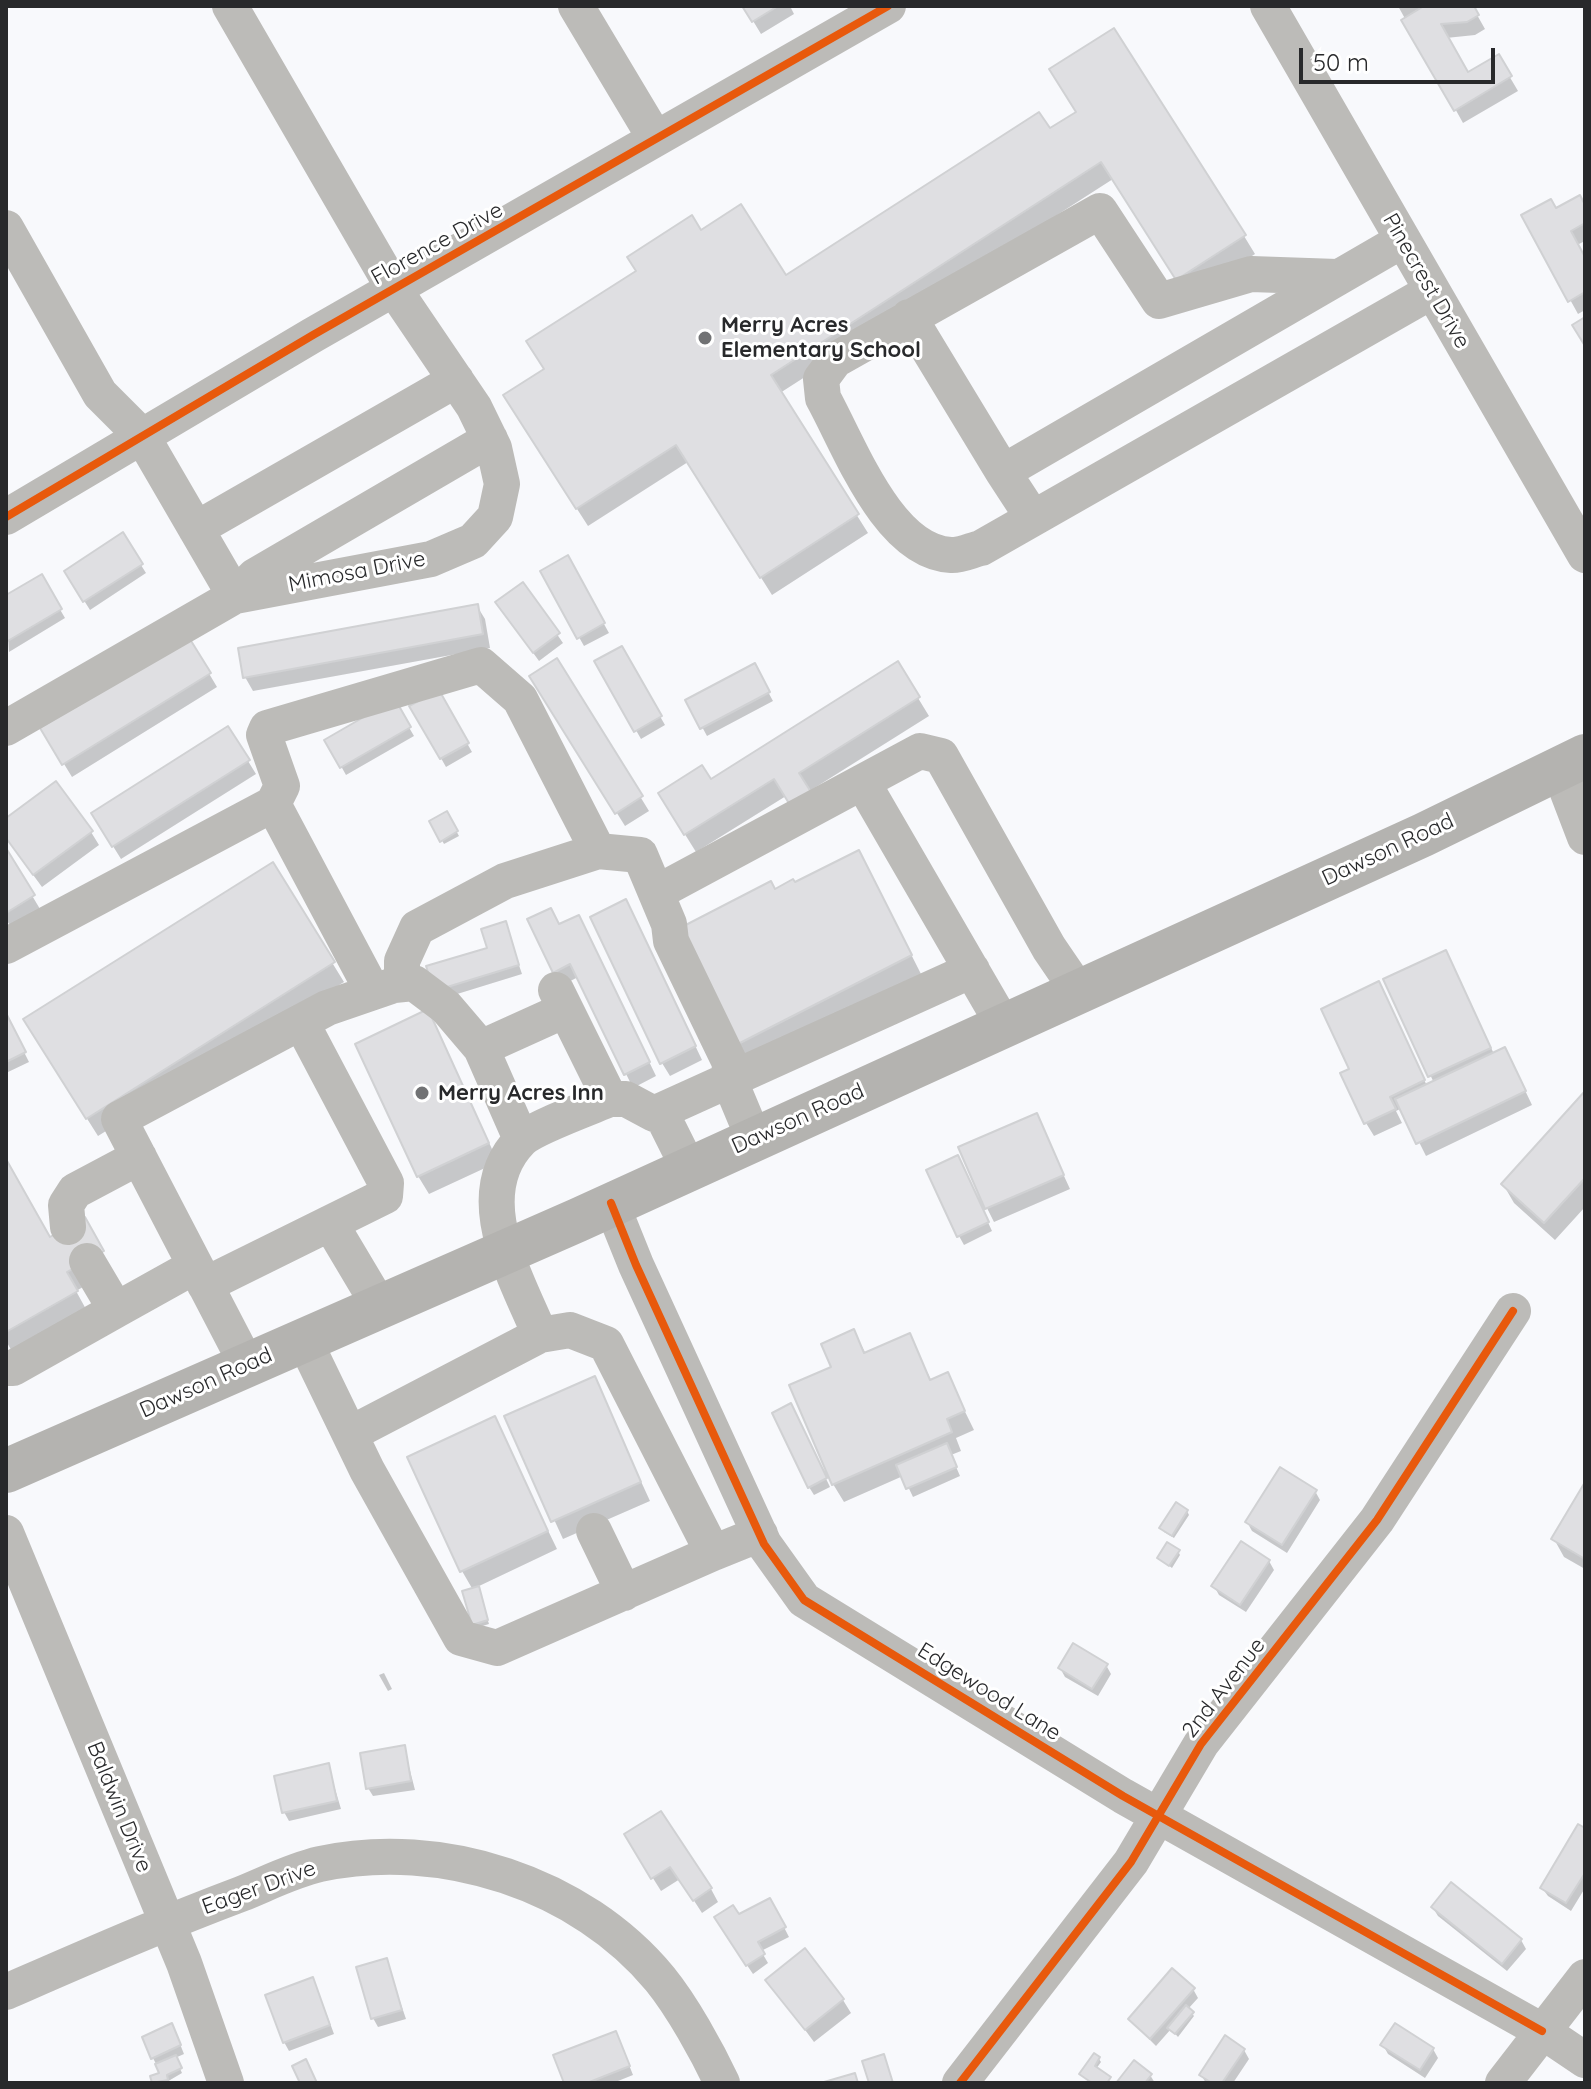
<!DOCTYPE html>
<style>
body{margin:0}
#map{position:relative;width:1591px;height:2089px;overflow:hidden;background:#f8f9fc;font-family:Quicksand,sans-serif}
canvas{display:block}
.frame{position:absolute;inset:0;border:8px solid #28292b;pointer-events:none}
.scale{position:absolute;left:1299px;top:48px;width:196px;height:36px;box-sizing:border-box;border:4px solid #28292b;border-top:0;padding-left:10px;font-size:24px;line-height:28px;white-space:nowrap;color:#28292b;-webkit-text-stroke:6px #fff;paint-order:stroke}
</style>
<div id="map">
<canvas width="1591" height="2089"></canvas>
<div class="frame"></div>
<div class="scale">50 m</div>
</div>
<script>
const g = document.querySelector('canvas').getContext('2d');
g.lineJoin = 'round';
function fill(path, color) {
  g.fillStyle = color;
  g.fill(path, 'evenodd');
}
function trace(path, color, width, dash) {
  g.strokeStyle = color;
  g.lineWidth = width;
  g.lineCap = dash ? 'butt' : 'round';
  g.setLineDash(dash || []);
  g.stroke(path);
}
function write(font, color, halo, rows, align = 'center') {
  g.font = font + ' Quicksand,sans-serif';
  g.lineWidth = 6;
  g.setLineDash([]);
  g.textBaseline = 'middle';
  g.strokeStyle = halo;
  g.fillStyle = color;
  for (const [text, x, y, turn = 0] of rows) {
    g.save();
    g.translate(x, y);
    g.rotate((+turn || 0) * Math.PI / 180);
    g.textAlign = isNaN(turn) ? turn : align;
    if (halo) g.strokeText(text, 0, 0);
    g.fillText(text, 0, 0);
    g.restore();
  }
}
const shadow = new Path2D(`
 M744 6H790L794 14 761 34Z
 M1398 6H1472L1485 29 1475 35 1446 38 1467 75 1498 57 1518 91 1463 123Z
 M1078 113 1244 236 1255 254 1188 297 1113 179 780 393 868 533 772 595 688 462 588 526 516 414 546 370 701 233 786 277Z
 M1585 208V241L1577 245 1585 260V310L1578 314 1524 216Z
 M122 535 146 573 90 610 66 572Z
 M567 558 609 633 584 646 542 572Z
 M41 577 65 618 9 652 6 598Z
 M523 585 563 643 539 661 503 611Z
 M477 606 485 619 490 648 253 691 245 677Z
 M188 638 217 687 72 777 42 728Z
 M621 648 665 725 641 739 597 662Z
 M557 661 649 811 625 826 540 690Z
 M754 666 773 701 707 736 688 701Z
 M438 692 472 752 446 767 412 707Z
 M918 698 929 716 808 792 786 796 696 852 671 812 710 782Z
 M394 702 414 736 346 775 327 741Z
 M248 761 256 774 121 859 93 814Z
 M447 814 459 836 444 844 432 822Z
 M6 821 91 832 99 845 42 887 6 838Z
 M6 852 43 914 14 932 6 919Z
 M272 865 344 982 98 1136 36 1038Z
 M869 871 921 974 747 1063 736 1045 775 891Z
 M633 915 702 1060 670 1076 662 1063Z
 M505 924 522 974 441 999 436 990 489 949Z
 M559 927 586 931 656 1076 633 1088 578 977 563 985 555 972Z
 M1453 966 1494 1054 1512 1063 1532 1105 1426 1156 1402 1108 1396 1111 1402 1123 1374 1136 1366 1123 1352 1070 1386 997 1427 1086 1434 1083 1386 980Z
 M6 1016 29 1062 6 1073Z
 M437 1030 498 1162 429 1194 418 1176Z
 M1585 1094V1207L1555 1240 1514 1203 1503 1184Z
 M1036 1115 1070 1189 994 1222 987 1208Z
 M6 1163 50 1240 113 1270 76 1291 87 1311 13 1353 6 1341Z
 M962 1166 992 1231 964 1245 959 1236Z
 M854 1332 866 1354 909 1335 932 1382 947 1375 974 1430 956 1438 961 1451 951 1455 960 1476 913 1497 903 1476 844 1502 833 1484V1368Z
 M594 1379 650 1501 563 1539 507 1417Z
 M795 1414 830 1487 814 1495 809 1487Z
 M494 1419 557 1549 477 1587 489 1624 476 1628 473 1590 462 1571Z
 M1585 1486V1569L1564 1557 1554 1539Z
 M1315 1491 1320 1500 1287 1553 1252 1531 1247 1522Z
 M1187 1511 1189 1515 1174 1538 1164 1532 1162 1528Z
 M1178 1551 1180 1555 1172 1568 1159 1558Z
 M1269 1561 1274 1570 1246 1612 1219 1595 1214 1586Z
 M1106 1665 1111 1674 1098 1696 1065 1677 1060 1668Z
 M384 1673 392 1689 388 1691 379 1675Z
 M404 1747 415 1790 373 1796 368 1788Z
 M328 1765 341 1809 289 1821 284 1812Z
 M1585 1830V1888L1571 1911 1548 1896 1542 1888Z
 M626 1835 711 1889 718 1902 702 1913 680 1879 661 1891Z
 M770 1900 789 1937 761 1951 768 1963 753 1974 721 1927Z
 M1433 1908 1521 1940 1526 1949 1507 1971 1438 1916Z
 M386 1960 406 2019 378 2027 373 2018Z
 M768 1980 843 2000 851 2013 814 2042Z
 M317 1988 334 2034 289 2051 284 2042Z
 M1193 1989 1198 1998 1188 2009 1194 2016 1178 2037 1171 2029 1156 2046 1130 2020Z
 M176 2034 184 2054 175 2058 182 2073 165 2083H154L152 2077 161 2074 153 2058Z
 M620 2042 633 2075 613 2083H566Z
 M1383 2045 1433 2049 1438 2058 1425 2078 1388 2054Z
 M1244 2050 1249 2059 1233 2083H1206L1201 2075Z
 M1099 2059 1101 2062 1096 2069 1111 2083H1091L1082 2074Z
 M1150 2075 1155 2083H1119Z`);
const building = new Path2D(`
 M742 6H778L752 22Z
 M1424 6H1474L1479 15 1467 22 1441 24 1468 72 1499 54 1512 76 1454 111 1401 20Z
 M1114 28 1246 235 1176 280 1101 162 771 375 859 514 760 578 676 445 576 509 503 395 544 369 526 341 636 271 627 257 692 215 701 230 741 204 786 275 1039 112 1050 128 1076 112 1049 69Z
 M1580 195 1585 205V223L1571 231 1585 257V292L1568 302 1521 215 1551 199 1556 208Z
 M1585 317V346L1572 325Z
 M123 532 143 564 83 602 64 571Z
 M568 555 605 623 577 639 540 571Z
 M42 574 62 609 6 642V595Z
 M523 582 560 633 533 653 495 602Z
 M478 604 483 634 243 678 238 648Z
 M188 636 211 673 62 765 40 728Z
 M622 646 662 716 634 732 594 661Z
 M557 658 643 796 615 814 529 676Z
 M898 661 920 697 799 773 811 792 790 805 774 779 684 835 658 793 702 765 711 779Z
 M755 663 770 692 700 729 685 700Z
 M439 690 469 743 440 759 409 706Z
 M395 699 411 727 340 768 324 740Z
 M228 726 250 760 112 847 91 813Z
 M56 781 93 831 33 875 6 838V818Z
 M447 811 458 831 440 842 429 821Z
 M6 848 35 895 6 913Z
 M859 850 912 955 734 1046 676 930 771 881 775 889 793 879 795 882Z
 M273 862 335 962 86 1119 23 1019Z
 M626 899 696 1046 660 1064 590 917Z
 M551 908 559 924 579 915 650 1062 624 1075 570 964 553 973 527 919Z
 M506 921 519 965 434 991 426 966 487 948 481 929Z
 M1446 950 1491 1048 1428 1077 1383 979Z
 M1379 981 1425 1080 1390 1097 1396 1109 1364 1124 1340 1073 1349 1069 1321 1009Z
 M428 1009 489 1143 417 1177 355 1044Z
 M6 1013 26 1052 6 1062Z
 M1505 1047 1526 1091 1416 1144 1395 1099Z
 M1585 1091V1178L1544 1223 1501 1184Z
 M1037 1113 1064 1175 985 1209 958 1147Z
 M958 1155 989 1222 957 1237 926 1170Z
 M6 1159 50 1237 85 1217 104 1251 67 1272 78 1291 6 1332Z
 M854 1329 864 1353 910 1333 930 1380 948 1372 965 1411 947 1419 952 1432 832 1485 789 1385 831 1367 821 1344Z
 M595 1376 641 1482 551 1522 504 1416Z
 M791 1403 827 1478 808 1488 772 1413Z
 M495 1416 548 1531 460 1572 407 1457Z
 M947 1443 957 1467 906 1489 896 1465Z
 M1280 1467 1317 1490 1282 1545 1245 1522Z
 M1585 1482V1559L1551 1539Z
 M1176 1502 1188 1510 1172 1536 1159 1528Z
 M1241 1541 1270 1560 1240 1605 1211 1586Z
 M1167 1542 1180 1550 1169 1566 1157 1558Z
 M479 1586 488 1620 472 1625 462 1591Z
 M1073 1643 1108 1664 1092 1689 1058 1668Z
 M405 1745 411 1781 366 1789 360 1753Z
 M329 1763 337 1801 282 1813 274 1776Z
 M661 1811 712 1888 693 1901 670 1867 651 1879 624 1834Z
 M1578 1824 1585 1828V1873L1566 1903 1540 1888Z
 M1451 1882 1522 1939 1502 1964 1431 1907Z
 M770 1898 786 1927 758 1942 765 1954 746 1966 714 1917 733 1905 739 1914Z
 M805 1948 844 1999 805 2030 765 1980Z
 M387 1958 402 2010 371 2019 356 1967Z
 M1172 1968 1195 1988 1150 2039 1128 2019Z
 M313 1977 330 2025 283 2043 265 1995Z
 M1186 2005 1194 2012 1175 2034 1167 2028Z
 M172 2023 181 2045 151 2059 142 2037Z
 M1395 2023 1434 2048 1420 2070 1380 2045Z
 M616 2031 630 2066 587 2083H564L553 2055Z
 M1225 2035 1245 2049 1222 2083H1212L1199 2075Z
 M1094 2053 1100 2057 1095 2066 1111 2077 1107 2083H1092L1079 2074Z
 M884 2054 893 2083H869L862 2061Z
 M176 2055 182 2068 167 2075 168 2080 152 2083 150 2076 159 2073 155 2064Z
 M306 2059 317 2083H300L292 2066Z
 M1134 2060 1152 2074 1145 2083H1116Z
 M855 2073 858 2083H824V2082Z`);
const minor = new Path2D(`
 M576 6 655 138
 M1268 6 1585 555
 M6 228 100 394 142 436 235 596 255 576 490 439
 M1337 277 1251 274 1159 301 1100 211 835 360 821 379 823 398C850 447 888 552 951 555 960 556 972 550 981 548L1432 291
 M909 317 1003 472
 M6 517 313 335 888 6
 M1033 518 1003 472 1403 240
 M196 529 456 380
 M6 728 235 596 431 559 473 541 495 517 502 484 494 448 474 407 394 289 230 6
 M1559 769 1585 837
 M863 783 1004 1026
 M273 804 373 992
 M656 893 920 751 941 756 1049 948 1079 992
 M6 946 273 804 282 786 264 735 267 728 481 665 520 699 598 851 640 855 669 924 671 941 730 1063 729 1079 754 1139
 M402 984V961L417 928 505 881 598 851
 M556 990 610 1099H626L654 1114 972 970
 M481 1048 521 1139
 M610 1099C591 1107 533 1128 521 1140 467 1195 516 1277 540 1335L570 1330 606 1344 713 1553 760 1534
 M660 1111 689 1169
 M611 1203 636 1265 764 1544 804 1600 1123 1796 1542 2031 1585 2060
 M330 1223 380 1307
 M68 1227 66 1205 75 1191 139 1157
 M87 1261 116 1310 195 1266
 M205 1285 385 1196 386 1183 302 1024
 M304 1340 367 1470 461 1638 497 1648 713 1553
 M247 1365 119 1119 327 1008 394 985 414 983 446 1007 481 1048 565 1010
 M6 1368H13L116 1310
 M350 1434 540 1335
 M594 1531 624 1593
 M6 1533 184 1963 226 2083
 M6 1992C84 1958 161 1924 241 1894 266 1884 293 1870 320 1864 441 1838 581 1883 660 1979 682 2006 707 2051 722 2083
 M960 2083 1131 1862 1201 1744 1377 1520 1513 1311
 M1503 2083 1585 1977`);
const major = new Path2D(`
 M6 1471 578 1220 1423 835 1585 756`);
const cycleway = new Path2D(`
 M6 517 313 335 888 6
 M611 1203 636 1265 764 1544 804 1600 1123 1796 1542 2031
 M960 2083 1131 1862 1201 1744 1377 1520 1513 1311`);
const markers = [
 [705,338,8,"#717274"],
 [422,1093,8,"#717274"]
];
const streetNames = [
 ["Florence Drive",437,244,-29],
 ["Pinecrest Drive",1426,281,60],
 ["Mimosa Drive",357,572,-11],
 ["Dawson Road",1388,850,-25],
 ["Dawson Road",798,1119,-24],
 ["Dawson Road",206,1383,-24],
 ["2nd Avenue",1224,1688,-52],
 ["Edgewood Lane",989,1692,32],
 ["Baldwin Drive",119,1807,68],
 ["Eager Drive",259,1888,-20]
];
const poiNames = [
 ["Merry Acres",721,325],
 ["Elementary School",721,350],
 ["Merry Acres Inn",438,1093]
];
fill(shadow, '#0003');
fill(building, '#dfdfe2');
trace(building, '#d0d1d3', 2);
trace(minor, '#bcbbb8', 36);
trace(major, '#b4b3b0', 44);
trace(cycleway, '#e8590c', 8);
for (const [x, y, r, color] of markers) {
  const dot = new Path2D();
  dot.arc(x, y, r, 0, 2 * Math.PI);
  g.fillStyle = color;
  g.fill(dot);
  trace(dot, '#fff', 3);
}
write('22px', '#28292b', '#fff', streetNames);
write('bold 22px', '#28292b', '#fff', poiNames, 'left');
</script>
